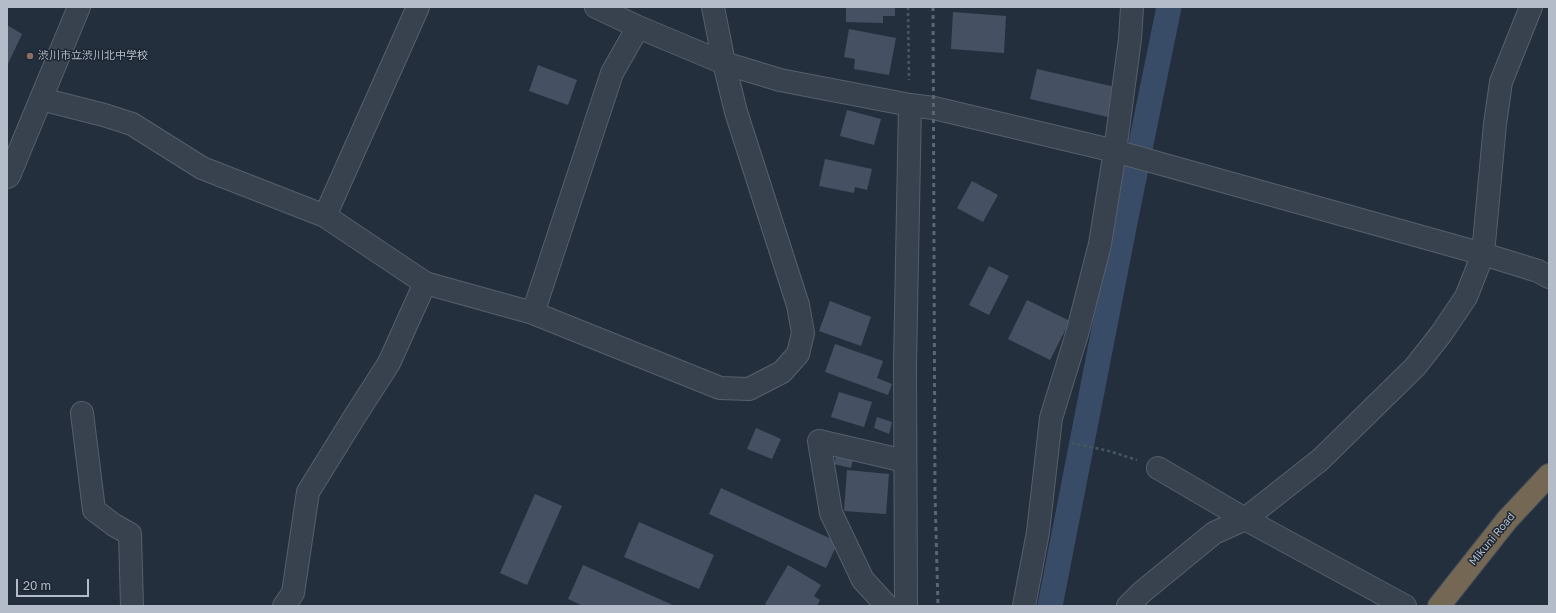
<!DOCTYPE html>
<meta charset="utf-8">
<style>
body{margin:0}
#map{position:relative;width:1556px;height:613px;overflow:hidden;background:#242f3e;font-family:"Golos Text",sans-serif}
canvas{display:block}
.frame{position:absolute;inset:0;border:8px solid #b4bcc9;pointer-events:none}
.scale{position:absolute;left:16px;top:579px;width:73px;height:18px;box-sizing:border-box;border:2px solid #b4bcc9;border-top:0;padding-left:5px;font-size:12px;line-height:14px;white-space:nowrap;color:#b4bcc9;-webkit-text-stroke:3px #1d2633;paint-order:stroke}
</style>
<div id="map">
<canvas width="1556" height="613"></canvas>
<div class="frame"></div>
<div class="scale">20 m</div>
</div>
<script>
const g = document.querySelector('canvas').getContext('2d');
g.lineJoin = 'round';
function trace(path, color, width, dash) {
  g.strokeStyle = color;
  g.lineWidth = width;
  g.lineCap = dash ? 'butt' : 'round';
  g.setLineDash(dash || []);
  g.stroke(path);
}
function fill(path, color) {
  g.fillStyle = color;
  g.fill(path, 'evenodd');
}
function write(font, color, halo, rows, align = 'center') {
  g.font = font + ' "Golos Text","Noto Sans JP",sans-serif';
  g.lineWidth = 3;
  g.setLineDash([]);
  g.textBaseline = 'middle';
  g.strokeStyle = halo;
  g.fillStyle = color;
  for (const [text, x, y, turn = 0] of rows) {
    g.save();
    g.translate(x, y);
    g.rotate((+turn || 0) * Math.PI / 180);
    g.textAlign = isNaN(turn) ? turn : align;
    if (halo) g.strokeText(text, 0, 0);
    g.fillText(text, 0, 0);
    g.restore();
  }
}
const canal = new Path2D(`
 M1050 606 1125 222 1169 7`);
const building = new Path2D(`
 M846 7H895V16H883V23L846 22Z
 M953 12 1006 16 1004 53 951 49Z
 M7 25 22 34 7 66Z
 M849 29 896 38 889 75 854 69 855 59 844 57Z
 M538 65 577 80 568 105 529 91Z
 M1037 69 1115 87 1108 117 1030 99Z
 M847 110 881 119 874 145 840 136Z
 M825 159 872 169 867 190 855 187 854 193 819 186Z
 M972 181 998 195 983 222 957 208Z
 M989 266 1009 276 989 315 969 305Z
 M1027 300 1070 321 1050 360 1008 339Z
 M830 301 871 317 861 346 819 331Z
 M835 344 883 361 877 378 892 384 888 395 825 372Z
 M839 392 872 402 864 427 831 417Z
 M877 417 892 422 889 434 874 428Z
 M756 428 781 439 772 459 747 449Z
 M837 451 854 455 851 468 834 464Z
 M847 470 889 474 886 514 844 511Z
 M721 488 838 542 826 568 709 514Z
 M535 494 562 506 527 585 500 573Z
 M639 522 714 555 699 589 624 557Z
 M583 565 675 606H583L568 599Z
 M788 565 821 585 814 596 820 600 817 606H769L765 604Z`);
const path = new Path2D(`
 M908 7 909 80
 M1072 443 1109 451 1137 460`);
const minor = new Path2D(`
 M596 7 638 27 724 63 780 80 910 105 934 108 1115 151 1483 254 1538 271 1549 277
 M41 99 104 115 132 124 202 168 325 216 425 283 533 313 720 388 749 389 782 372 798 354 803 333 798 305 736 112 724 63 713 7
 M7 177 9 176 79 7
 M325 216 418 7
 M533 313 612 73 638 27
 M82 413 94 510 114 525 130 534 132 606
 M1158 468 1245 519 1405 606
 M284 606 293 593 308 492 355 416 389 363 425 283
 M887 606 863 580 831 513 819 441 905 461
 M906 606 905 363 910 105
 M1024 606 1038 532 1051 418 1077 334 1100 244 1115 151 1130 39 1132 7
 M1128 606 1142 592 1214 533 1245 519 1320 460 1415 367 1441 334 1466 297 1483 254 1495 124 1501 82 1531 7`);
const highway = new Path2D(`
 M1439 606 1507 520 1549 475`);
const rail = new Path2D(`
 M933 7 935 494 938 606`);
const markers = [
 [30,56,4,"#8d6e63"]
];
const poiNames = [
 ["渋川市立渋川北中学校",38,56]
];
const streetNames = [
 ["Mikuni Road",1492,539,-50]
];
trace(canal, '#394c67', 25);
fill(building, '#455162');
trace(minor, '#565f6c', 24);
trace(highway, '#434c59', 24);
trace(path, '#44595c', 2.5, [3, 3]);
trace(minor, '#38414e', 22);
trace(highway, '#746855', 22);
trace(rail, '#5a6575', 3, [4, 4]);
for (const [x, y, r, color] of markers) {
  const dot = new Path2D();
  dot.arc(x, y, r, 0, 2 * Math.PI);
  g.fillStyle = color;
  g.fill(dot);
  trace(dot, '#1d2633', 1.5);
}
write('11px', '#b4bcc9', '#1d2633', poiNames, 'left');
write('11px', '#b4bcc9', '#1d2633', streetNames);
</script>
